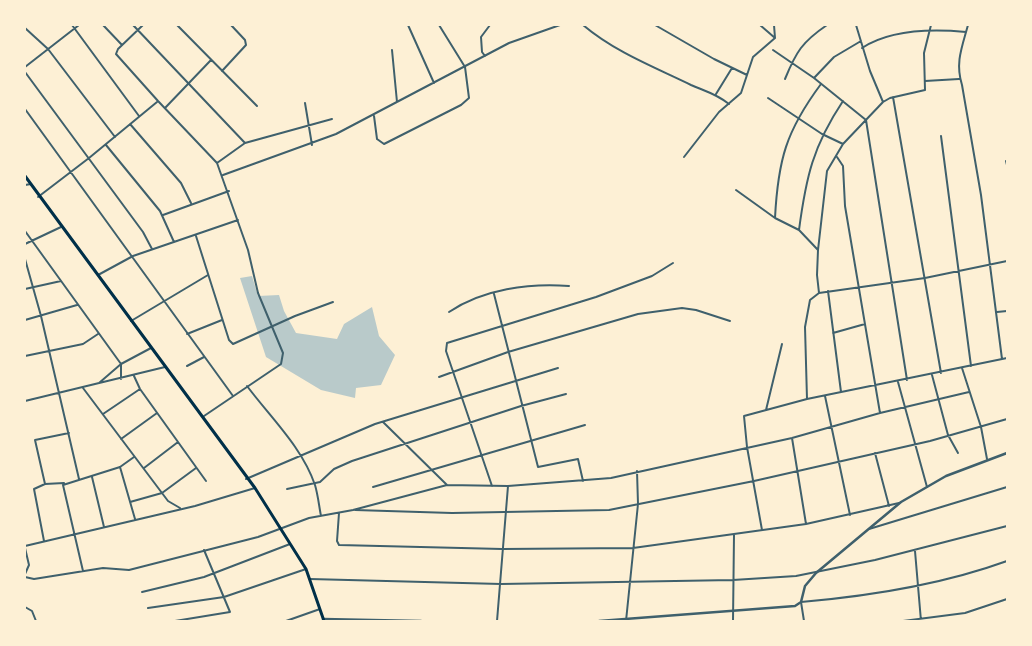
<!DOCTYPE html>
<style>
body{margin:0}
#map{position:relative;width:1032px;height:646px;overflow:hidden;background:#fdf0d5;font-family:"Crimson Pro",serif}
canvas{display:block}
.frame{position:absolute;inset:0;border:26px solid #fdf0d5;pointer-events:none}
</style>
<div id="map">
<canvas width="1032" height="646"></canvas>
<div class="frame"></div>
</div>
<script>
const g = document.querySelector('canvas').getContext('2d');
g.lineJoin = 'round';
function fill(path, color) {
  g.fillStyle = color;
  g.fill(path, 'evenodd');
}
function trace(path, color, width, dash) {
  g.strokeStyle = color;
  g.lineWidth = width;
  g.lineCap = dash ? 'butt' : 'round';
  g.setLineDash(dash || []);
  g.stroke(path);
}
const green = new Path2D(`
 M252 276 258 296 279 295 284 311 296 333 337 339 344 324 372 307 379 336 395 355 381 385 356 388 355 398 321 390 266 357 240 278Z`);
const minor = new Path2D(`
 M72 25 139 116
 M103 25 122 45
 M133 25 245 143
 M143 25 118 49 116 54 158 101 217 163 248 250 258 293 283 353 281 364 204 416
 M177 25 257 106
 M408 25 434 83
 M583 25C615 52 654 67 691 85 705 91 717 94 729 104
 M655 25 714 59 747 75
 M760 25 775 38
 M856 25 870 71 883 102
 M968 25C962 47 955 63 962 85L981 195 1002 359
 M25 28 48 49 115 137
 M862 48C891 29 934 29 966 32
 M392 50 397 102
 M773 50 814 78 866 120 907 380
 M485 56 482 52 481 37 490 25
 M25 67 79 25
 M222 71 246 45 245 40 231 25
 M25 72 143 232 152 249
 M814 78 834 57 861 41
 M785 79C796 52 802 42 827 25
 M925 81 959 79
 M716 94 732 68
 M893 97 941 373
 M768 98 822 134 843 144
 M305 103 312 145
 M165 108 211 60
 M25 109 233 396
 M374 116 377 139 384 144 461 105 469 98 465 67 439 25
 M130 124 181 183 191 203
 M941 136 971 366
 M106 145 160 211 174 242
 M684 157 719 112 741 93 753 57 775 38 774 25
 M837 157 843 166 845 206 880 413
 M1006 161 1007 165
 M217 163 245 143 332 119
 M223 175 336 134 509 43 560 25
 M25 185 31 184
 M736 190 775 218 799 230 818 250
 M38 197 89 158 157 102
 M163 215 229 191
 M775 218C778 160 786 131 821 84
 M799 230C806 177 813 146 843 101
 M25 231 121 364V379
 M196 236 229 340 233 344 295 316 333 302
 M25 244 61 227
 M25 259 41 316 79 479
 M98 275 133 256 238 220
 M25 289 61 281
 M828 291 841 392
 M819 293 817 275 818 250 827 171 843 144 883 102 890 98 925 90 924 53 931 25
 M494 294 538 467 578 459 583 481
 M449 312C483 289 529 283 569 286
 M997 312 1007 311
 M25 320 77 305
 M131 321 208 275
 M833 333 865 324
 M187 334 222 320
 M25 356 83 344 98 334
 M187 366 204 357
 M962 368 981 427 987 459
 M932 375 948 435 958 453
 M134 376 140 389 206 481
 M439 377 508 352 638 314 682 308 696 310 730 321
 M898 382 927 487
 M99 383 121 364 151 348
 M247 386C271 418 302 447 315 485 318 495 319 506 321 516
 M83 388 168 501 180 508
 M825 396 850 515
 M807 399 805 327 810 300 819 293 925 278 1007 261
 M25 401 165 367
 M766 410 782 344
 M103 414 140 389
 M383 422 447 485
 M792 438 806 524
 M121 439 157 413
 M875 453 889 506
 M120 467 135 519
 M144 468 178 442
 M92 477 104 527
 M246 479 375 424 558 368
 M45 484 35 440 69 433
 M492 486 446 351 447 343 596 297 652 276 673 263
 M373 487 585 425
 M287 489 320 482 334 469 352 461 521 406 566 394
 M130 502 162 493 196 468
 M355 510 452 513 609 510 754 481 930 441 1007 419
 M339 513 337 541 339 545 502 549 633 548 806 524 899 503
 M869 529 1007 487
 M762 530 747 447 744 416 807 399 1007 358
 M44 541 34 489 45 484 64 483
 M25 546 195 506 255 488
 M25 548 29 565 25 574
 M915 551 921 621
 M83 571 63 485 120 467 134 457
 M25 577 34 579 103 568 129 570 258 537 309 518 353 510 447 485 508 486 611 478 792 438 880 413 969 392
 M310 579 501 584 733 580 796 576 875 560 1007 526
 M142 592 204 577 290 544
 M25 607 32 611 36 621
 M148 608 224 597 306 569
 M175 621 230 612 204 550
 M286 621 320 609
 M497 621 508 486
 M626 621 638 504 637 471
 M733 621 734 535
 M804 621 801 602C871 596 941 585 1007 561
 M903 621 965 613 1007 599`);
const tertiary = new Path2D(`
 M323 619 421 621
 M599 621 795 606 801 602 805 586 816 573 901 502 946 476 1007 453`);
const primary = new Path2D(`
 M25 176 255 488 306 569 324 621`);
fill(green, '#b9caca');
trace(minor, '#3f606c', 2);
trace(tertiary, '#3f606c', 2.5);
trace(primary, '#003049', 3);
</script>
